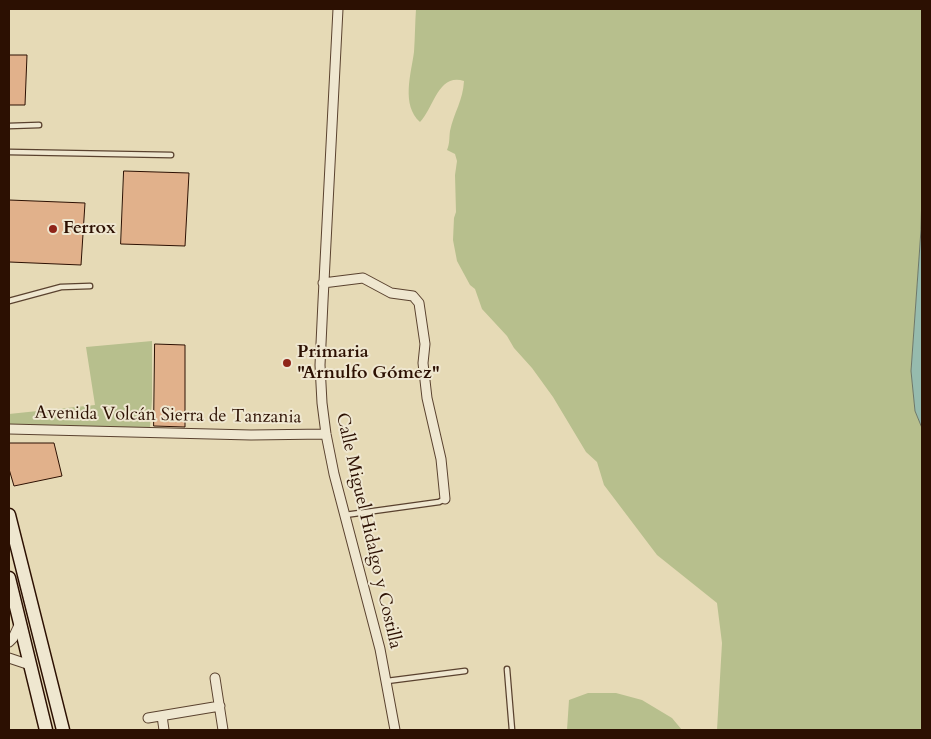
<!DOCTYPE html>
<meta charset="utf-8">
<style>
body{margin:0}
#map{position:relative;width:931px;height:739px;overflow:hidden;background:#e6dab6;font-family:Cardo,serif}
canvas{display:block}
.frame{position:absolute;inset:0;border:10px solid #2c1002;pointer-events:none}
</style>
<div id="map">
<canvas width="931" height="739"></canvas>
<div class="frame"></div>
</div>
<script>
const g = document.querySelector('canvas').getContext('2d');
g.lineJoin = 'round';
function fill(path, color) {
  g.fillStyle = color;
  g.fill(path, 'evenodd');
}
function trace(path, color, width, dash) {
  g.strokeStyle = color;
  g.lineWidth = width;
  g.lineCap = dash ? 'butt' : 'round';
  g.setLineDash(dash || []);
  g.stroke(path);
}
function write(font, color, halo, rows, align = 'center') {
  g.font = font + ' Cardo,serif';
  g.lineWidth = 4;
  g.setLineDash([]);
  g.textBaseline = 'middle';
  g.strokeStyle = halo;
  g.fillStyle = color;
  for (const [text, x, y, turn = 0] of rows) {
    g.save();
    g.translate(x, y);
    g.rotate((+turn || 0) * Math.PI / 180);
    g.textAlign = isNaN(turn) ? turn : align;
    if (halo) g.strokeText(text, 0, 0);
    g.fillText(text, 0, 0);
    g.restore();
  }
}
const green = new Path2D(`
 M416 9H922L921 230 911 371 915 411 922 428V730H717L722 643 717 603 657 555 604 485 597 462 586 452 553 397 532 368 514 348 507 336 482 309 475 289 470 285 457 261 453 240 454 218 456 212 455 175 457 161 455 154 447 150C450 143 449 138 450 131 454 112 463 101 464 81 438 73 434 108 420 122 401 105 411 74 414 52 415 38 415 23 416 9Z
 M152 341V399L150 428 9 429V414L95 405 86 347Z
 M588 693H616L642 700 672 718 682 730H567L569 700Z`);
const water = new Path2D(`
 M922 189V428L915 411 911 371 921 230Z`);
const building = new Path2D(`
 M9 55H27L25 105H9Z
 M124 171 189 173 185 246 121 244Z
 M9 200 85 203 81 265 9 262Z
 M155 344 185 345V427L154 426Z
 M9 443H54L62 476 14 486 9 469Z`);
const service = new Path2D(`
 M9 126 39 125
 M9 152 171 155
 M9 301 61 287 90 286
 M345 515 439 502 445 499
 M507 669 512 730
 M387 681 465 671`);
const minor = new Path2D(`
 M338 9 323 301 320 365 322 403 326 434 334 474 380 649 395 730
 M323 283 363 278 391 293 413 296 419 303 425 344 423 363 427 398 441 459 445 499
 M9 429 251 435 326 434
 M9 642 13 638 20 623
 M9 658 30 665
 M215 678 223 730
 M162 716 164 730
 M148 718 220 706`);
const secondary = new Path2D(`
 M9 515 63 730
 M9 578 46 730`);
const markers = [
 [53,229,5,"#8f2418"],
 [287,363,5,"#8f2418"]
];
const poiNames = [
 ["Ferrox",63,229],
 ["Primaria",297,353],
 ["\"Arnulfo Gómez\"",297,374]
];
const streetNames = [
 ["Avenida Volcán Sierra de Tanzania",168,416,1],
 ["Calle Miguel Hidalgo y Costilla",368,531,77]
];
fill(green, '#b7bf8d');
fill(water, '#96bbae');
trace(water, '#6c7769', 1);
fill(building, '#e1b18b');
trace(building, '#2c1002', 1);
trace(service, '#5a422f', 7);
trace(minor, '#5a422f', 11);
trace(secondary, '#2c1002', 15);
trace(service, '#efe7d0', 4.5);
trace(minor, '#efe7d0', 9);
trace(secondary, '#efe7d0', 12);
for (const [x, y, r, color] of markers) {
  const dot = new Path2D();
  dot.arc(x, y, r, 0, 2 * Math.PI);
  g.fillStyle = color;
  g.fill(dot);
  trace(dot, '#efe7d0', 2);
}
write('bold 18px', '#2c1002', '#efe7d0', poiNames, 'left');
write('18px', '#2c1002', '#efe7d0', streetNames);
</script>
